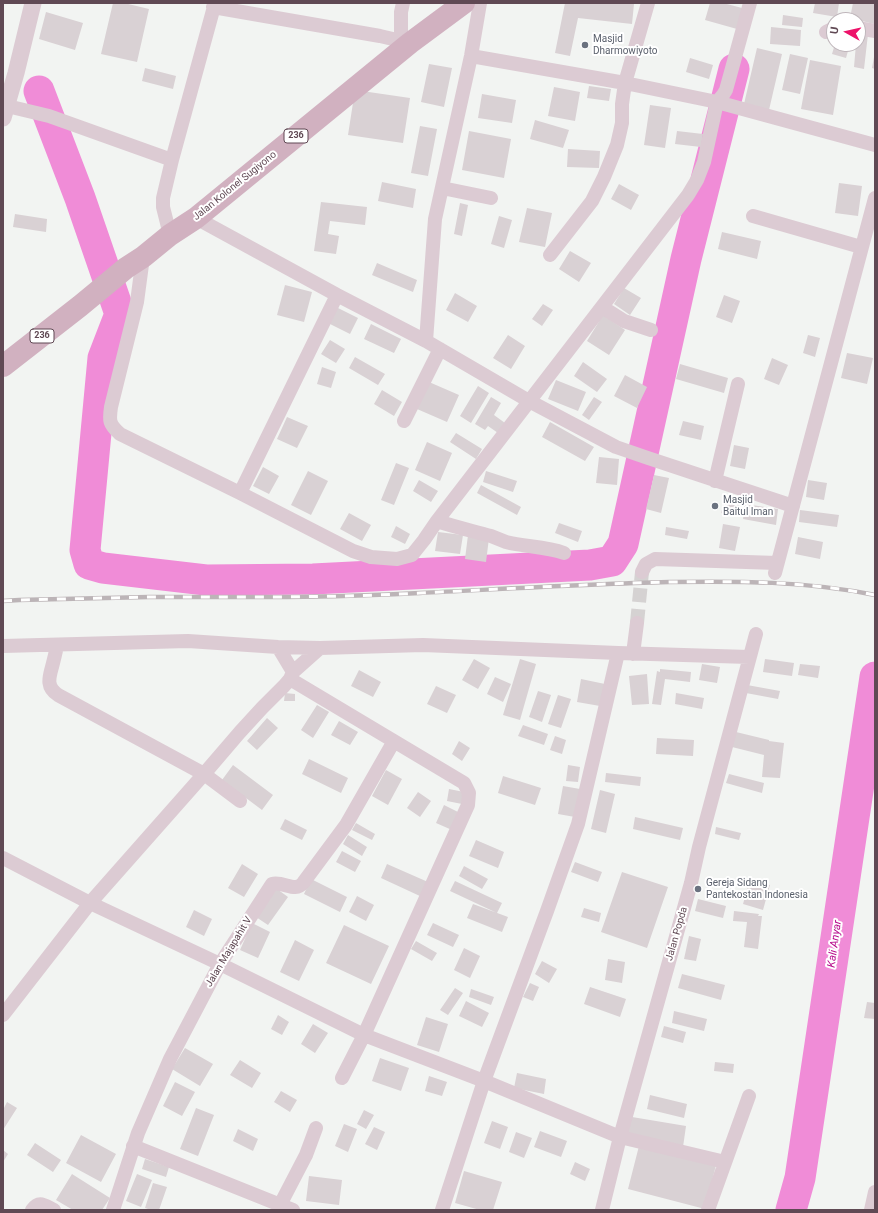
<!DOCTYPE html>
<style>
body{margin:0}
#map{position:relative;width:878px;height:1213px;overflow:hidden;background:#f2f4f2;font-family:Roboto,sans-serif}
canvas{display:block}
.frame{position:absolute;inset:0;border:4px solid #604954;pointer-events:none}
.north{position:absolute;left:826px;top:12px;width:40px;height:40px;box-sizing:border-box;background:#fff;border:1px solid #bfb6bb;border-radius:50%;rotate:278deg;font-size:11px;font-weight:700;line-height:16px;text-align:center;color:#604954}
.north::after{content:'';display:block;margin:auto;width:14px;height:18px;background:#ed136a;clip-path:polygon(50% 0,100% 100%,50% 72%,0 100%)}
</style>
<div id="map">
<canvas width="878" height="1213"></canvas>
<div class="frame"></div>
<div class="north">U</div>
</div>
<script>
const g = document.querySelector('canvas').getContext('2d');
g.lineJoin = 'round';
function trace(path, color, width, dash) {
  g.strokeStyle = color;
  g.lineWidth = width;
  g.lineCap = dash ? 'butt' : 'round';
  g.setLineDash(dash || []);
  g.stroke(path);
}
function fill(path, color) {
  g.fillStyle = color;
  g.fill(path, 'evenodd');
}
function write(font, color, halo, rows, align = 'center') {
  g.font = font + ' Roboto,sans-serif';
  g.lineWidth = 4;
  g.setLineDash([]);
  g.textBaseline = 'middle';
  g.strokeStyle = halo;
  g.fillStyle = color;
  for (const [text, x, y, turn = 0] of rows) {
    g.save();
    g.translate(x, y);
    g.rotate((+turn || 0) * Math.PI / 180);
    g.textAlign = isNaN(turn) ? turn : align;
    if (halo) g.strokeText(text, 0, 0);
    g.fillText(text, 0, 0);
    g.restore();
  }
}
const river = new Path2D(`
 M39 91 80 198 120 314 103 358 85 550 89 564 103 568 206 580 313 579 590 565 612 561 623 544 686 259 734 69
 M791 1210 800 1178 875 677`);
const building = new Path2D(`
 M113 3H124L149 9 137 62 101 54Z
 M565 3 634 4 632 24 578 18 570 56 555 53Z
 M710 3H723L742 8 737 29 705 20Z
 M815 3H839L837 17 813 13Z
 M853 3H875L874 24 850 18Z
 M46 12 83 23 75 50 39 39Z
 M783 15 803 18 802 27 782 25Z
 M771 27 801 30 800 46 770 44Z
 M858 32 868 34 864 69 854 67 856 44H858Z
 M835 44H850L846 58 832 54Z
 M757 48 782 54 769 110 744 104Z
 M790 54 808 58 800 94 782 90Z
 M874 57H875V69L872 68Z
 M690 58 713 65 709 79 686 72Z
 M810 60 841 66 833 115 801 109Z
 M429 64 452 68 444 107 421 102Z
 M145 68 176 76 173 89 142 81Z
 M589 86 611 89 609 101 587 98Z
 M554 87 580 92 575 121 548 116Z
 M355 90 410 98 403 143 348 135Z
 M482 94 516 100 512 123 478 118Z
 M650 105 671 108 665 148 644 145Z
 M535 120 569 130 563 148 530 139Z
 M420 126 437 129 428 176 411 173Z
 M469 131 511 139 504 178 462 170Z
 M677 131 703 134 701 147 675 144Z
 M568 149 600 151 599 168 567 167Z
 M382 182 416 189 413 208 378 201Z
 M839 183 862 186 858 216 835 213Z
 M619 184 639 195 631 210 611 199Z
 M321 202 367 207 365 225 330 221 328 234 339 236 336 254 314 251Z
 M460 203 468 205 462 236 454 234Z
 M527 208 552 213 545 247 519 242Z
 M15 214 47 219 46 232 13 227Z
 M499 216 512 220 504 248 491 244Z
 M722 232 761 241 757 259 718 249Z
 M570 251 591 263 579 282 559 269Z
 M377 263 417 280 413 292 372 275Z
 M285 285 312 292 304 322 277 315Z
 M624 288 641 298 630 315 614 304Z
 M455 293 477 306 468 322 446 310Z
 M724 295 740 301 732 323 716 317Z
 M543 304 553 310 542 326 532 319Z
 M332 305 358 318 350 334 324 321Z
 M603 315 625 330 609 355 587 341Z
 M371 324 401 339 394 353 364 339Z
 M508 335 525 346 511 369 493 358Z
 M808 335 820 338 815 357 803 353Z
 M330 340 345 349 336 363 321 354Z
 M847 353 873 358 867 384 841 378Z
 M355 357 385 374 378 385 349 368Z
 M772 358 788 365 779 385 764 379Z
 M583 362 607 379 597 392 574 376Z
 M680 364 728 378 724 393 676 379Z
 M322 367 336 372 331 388 317 384Z
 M625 375 647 387 637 408 614 396Z
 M556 380 586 392 578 411 548 399Z
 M429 382 459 395 447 422 417 409Z
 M478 386 489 393 471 423 460 416Z
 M382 390 402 402 394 416 374 404Z
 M491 397 501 403 494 415 505 423 498 433 488 426 485 430 475 424Z
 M594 397 602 402 589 420 582 415Z
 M287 417 308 426 297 448 277 439Z
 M683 421 704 426 701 440 679 435Z
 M550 422 594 447 585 461 542 437Z
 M456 433 482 449 476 459 450 442Z
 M427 442 452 453 440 481 415 470Z
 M734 445 749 448 745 469 730 466Z
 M599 457 619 459 617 485 596 483Z
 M396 463 409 468 394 505 381 500Z
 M263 467 279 476 269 494 253 486Z
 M308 471 328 481 311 515 291 505Z
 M486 471 517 481 513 492 483 482Z
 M654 475 669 478 661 513 646 509Z
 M419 480 438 491 431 502 413 491Z
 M808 480 827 483 824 500 806 497Z
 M481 485 521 507 517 515 477 493Z
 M725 498 740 501 736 517 721 513Z
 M745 504 778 509 776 525 743 519Z
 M800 510 839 515 837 527 799 522Z
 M349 513 371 525 362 541 340 529Z
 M559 523 582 531 578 542 555 533Z
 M723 524 740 527 735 551 719 548Z
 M396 526 410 534 405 544 391 537Z
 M666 527 689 531 687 539 665 535Z
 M438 532 463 535 460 554 435 551Z
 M468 535 489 538 486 562 465 559Z
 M798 537 823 542 820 559 795 554Z
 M474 659 490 668 478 689 462 680Z
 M520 659 536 664 520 720 503 715Z
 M765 659 794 663 792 676 763 672Z
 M702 664 720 667 717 683 699 680Z
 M800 664 820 666 818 678 798 675Z
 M660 669 691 672 690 682 665 679 661 705 652 704 657 671 660 672Z
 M359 670 381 682 373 697 351 686Z
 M647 674 649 704 632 705 629 676Z
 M495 677 511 684 503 702 487 694Z
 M581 679 605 684 600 706 577 702Z
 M747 685 780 691 778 699 746 693Z
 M436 686 456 695 447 713 427 704Z
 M538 691 551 695 542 722 529 717Z
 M285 693 295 694V701H284Z
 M676 693 704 698 702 709 675 704Z
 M558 695 571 699 561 728 548 724Z
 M317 705 329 712 313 738 301 730Z
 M267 718 278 728 257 750 247 741Z
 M339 721 358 732 350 745 331 735Z
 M523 725 548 734 544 745 518 736Z
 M736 732 769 740V741L784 743 780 778 762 777 764 755 732 747Z
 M555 736 566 740 562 754 550 750Z
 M657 738 694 740 693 756 656 754Z
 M459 741 470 748 462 761 452 754Z
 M309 759 348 778 341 793 302 774Z
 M233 765 273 795 262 810 222 780Z
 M568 765 580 767 578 782 566 781Z
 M386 770 402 779 388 805 372 796Z
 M606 773 641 777 640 786 605 782Z
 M729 774 764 783 762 793 726 783Z
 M503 776 541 788 535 805 498 793Z
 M563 786 580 789 575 817 558 814Z
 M449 789 464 792 462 804 447 801Z
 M600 790 615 794 606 833 591 829Z
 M418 792 431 801 420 817 407 808Z
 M444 805 460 813 452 830 436 823Z
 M635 817 683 828 680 840 633 829Z
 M285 819 307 830 302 840 280 829Z
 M356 823 375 834 372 840 352 830Z
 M716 827 741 833 739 840 715 834Z
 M348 835 367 847 362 856 343 844Z
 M476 840 504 852 498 868 469 856Z
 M342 851 361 861 355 872 336 862Z
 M575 862 602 872 598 882 571 872Z
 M242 864 258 874 244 897 228 888Z
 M387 864 428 882 422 897 381 878Z
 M464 866 488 879 482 889 459 876Z
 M622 872 668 887 647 948 601 932Z
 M311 879 347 897 340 912 304 894Z
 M750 879 770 885 763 910 743 904Z
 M455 881 502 903 497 913 450 891Z
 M273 886 288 897 268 925 253 915Z
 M357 896 374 905 366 921 349 912Z
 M698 899 726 906 723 918 695 911Z
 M473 904 508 917 502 932 467 918Z
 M584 908 601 913 599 922 581 917Z
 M194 910 212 919 204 936 186 927Z
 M734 911 759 914 758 916H762L758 949 744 947 747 922 733 921Z
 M252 923 270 932 258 958 240 950Z
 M433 923 459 935 453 947 427 935Z
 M344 925 389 946 371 984 326 963Z
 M689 936 701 939 696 961 684 959Z
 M295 940 314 950 299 981 280 972Z
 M416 941 437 953 432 961 411 949Z
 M464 948 480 956 470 978 454 970Z
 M608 959 625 962 622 983 605 980Z
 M542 961 557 969 549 983 535 974Z
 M682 974 725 985 721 1000 678 988Z
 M530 983 539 987 533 1001 523 997Z
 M590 987 626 999 620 1017 584 1004Z
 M455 988 463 993 448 1015 440 1010Z
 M471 989 494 997 491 1005 469 997Z
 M466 1001 489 1013 482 1027 459 1016Z
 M867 1002 875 1003V1019L864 1018Z
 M674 1011 707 1019 704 1031 672 1023Z
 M278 1015 289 1022 282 1035 271 1029Z
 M426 1017 448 1024 439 1052 417 1045Z
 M313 1024 328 1033 315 1053 301 1044Z
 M664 1026 686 1032 683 1043 661 1037Z
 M185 1048 213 1064 200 1086 172 1069Z
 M380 1058 409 1068 401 1091 372 1081Z
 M240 1060 261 1073 252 1088 230 1075Z
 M715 1062 734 1064 733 1073 714 1071Z
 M517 1073 546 1079 544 1094 514 1088Z
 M429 1076 447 1082 442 1096 425 1091Z
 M175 1082 195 1092 182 1116 163 1106Z
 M281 1091 297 1100 290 1112 274 1102Z
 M650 1095 687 1104 684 1118 647 1109Z
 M7 1102 17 1108 3 1130V1110Z
 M196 1108 214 1115 198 1156 180 1149Z
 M364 1110 374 1115 366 1129 357 1124Z
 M626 1116 686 1126 683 1147 623 1137Z
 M492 1121 508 1127 500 1149 484 1143Z
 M344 1124 357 1129 348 1152 335 1146Z
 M374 1127 385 1132 377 1150 365 1144Z
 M238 1129 258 1139 253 1151 233 1141Z
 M540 1131 567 1141 561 1157 534 1147Z
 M516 1132 532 1138 524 1158 509 1152Z
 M81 1135 116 1154 101 1182 66 1163Z
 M35 1143 61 1160 53 1172 27 1155Z
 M639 1146 716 1165 705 1209 628 1189Z
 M3 1150 8 1154 3 1162Z
 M145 1159 169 1167 166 1177 142 1169Z
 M575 1162 590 1169 585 1181 570 1174Z
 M464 1171 502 1182 493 1210H480L455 1203Z
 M72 1174 110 1198 102 1210H73L56 1200Z
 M137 1174 152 1180 141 1207 126 1201Z
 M309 1176 342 1180 339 1205 306 1201Z
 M153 1183 167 1187 159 1210H151L145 1208Z`);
const minorTunnel = new Path2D(`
 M637 623 642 572`);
const minor = new Path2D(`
 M213 7 380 36 410 43
 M858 28 875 31
 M826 32 834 28
 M401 41V12L403 3
 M471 56 625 83 717 102 875 145
 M3 105 49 116 172 160
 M442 188 491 198
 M753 216 861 247
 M196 218 337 295 426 341 529 401 616 447 648 458 793 506
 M170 235 163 207V198L172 160 215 3
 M550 255 592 201 604 177 617 145 622 123V104L625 83 648 3
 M143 257 137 302 111 407C109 421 109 424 120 434L240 493 353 551 371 557 397 559 412 555 424 540 437 521 688 195 697 180 704 162 717 102 723 95 726 90 750 3
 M602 307 624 321 651 330
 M426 341 435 219 471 56 480 3
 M404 421 440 349
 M715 481 738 384
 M240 493 337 295
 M437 521C455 527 473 531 491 536 496 538 501 540 506 542 525 547 545 546 564 553
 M642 572 646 564 655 559 777 563
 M775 573 875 198
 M57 645C56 652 54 659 52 667 49 678 46 687 58 695L204 774 240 801
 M3 646 188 641 278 647 320 648 423 645 618 653 749 657
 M278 647 293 672
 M633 654 637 623
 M290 679 464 783 469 793 468 805 364 1035 342 1078
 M3 858 90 903 220 964 364 1035 484 1081 620 1137 725 1162
 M3 1015 90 903 204 774 240 732 262 708 284 686 290 679 293 672 320 648
 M133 1146 293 1210
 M32 1210C39 1200 44 1205 54 1210
 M113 1210 138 1133 170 1059 220 964 272 884C284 881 295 893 303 883L346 825 394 741
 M279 1210 280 1205 306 1155 316 1128
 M442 1210 484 1081 547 911 578 824 618 653
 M602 1210 620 1137 691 883 699 847 756 634
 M708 1210 749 1096
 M871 1210 875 1192`);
const tertiary = new Path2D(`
 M3 118 16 73 33 3`);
const primary = new Path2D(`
 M3 366 80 306 126 268 143 257 170 235 196 218 410 43 464 3`);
const rail = new Path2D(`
 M3 601 19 600C62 599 106 598 149 597 239 597 330 598 420 593 503 589 586 584 669 582 739 581 806 581 875 595`);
const markers = [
 [585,45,4,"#6b7280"],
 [715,506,4,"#6b7280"],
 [698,889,4,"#6b7280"]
];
const shields = [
 [296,136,24],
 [42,336,24]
];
const shieldNames = [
 ["236",296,136],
 ["236",42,336]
];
const worshipNames = [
 ["Masjid",593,39],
 ["Dharmowiyoto",593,51],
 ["Masjid",723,500],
 ["Baitul Iman",723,512],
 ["Gereja Sidang",706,883],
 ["Pantekostan Indonesia",706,895]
];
const streetNames = [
 ["Jalan Kolonel Sugiyono",235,186,-39],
 ["Jalan Popda",677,934,-74],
 ["Jalan Majapahit V",229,952,-59]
];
const waterNames = [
 ["Kali Anyar",835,944,-82]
];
trace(river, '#f08cd7', 31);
fill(building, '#d9d1d4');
trace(minorTunnel, '#d5d2d2', 14, [14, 7]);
trace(minor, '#dccbd3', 14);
trace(tertiary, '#dccbd3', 17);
trace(primary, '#d1b1c0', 22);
trace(rail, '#bcb4b7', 4.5);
trace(rail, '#fff', 3, [9]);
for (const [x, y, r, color] of markers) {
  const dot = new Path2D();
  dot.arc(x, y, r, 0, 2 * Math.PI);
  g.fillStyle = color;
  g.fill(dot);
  trace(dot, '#fff', 1.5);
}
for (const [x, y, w] of shields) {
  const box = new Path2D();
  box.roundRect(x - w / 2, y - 7, w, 14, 3);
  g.fillStyle = '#fff';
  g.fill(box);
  trace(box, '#604954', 1);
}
write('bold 9px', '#604954', null, shieldNames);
write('10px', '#5b616d', '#fff', worshipNames, 'left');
write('10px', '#604954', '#fff', streetNames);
write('italic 11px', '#b5078a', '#fff', waterNames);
</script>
